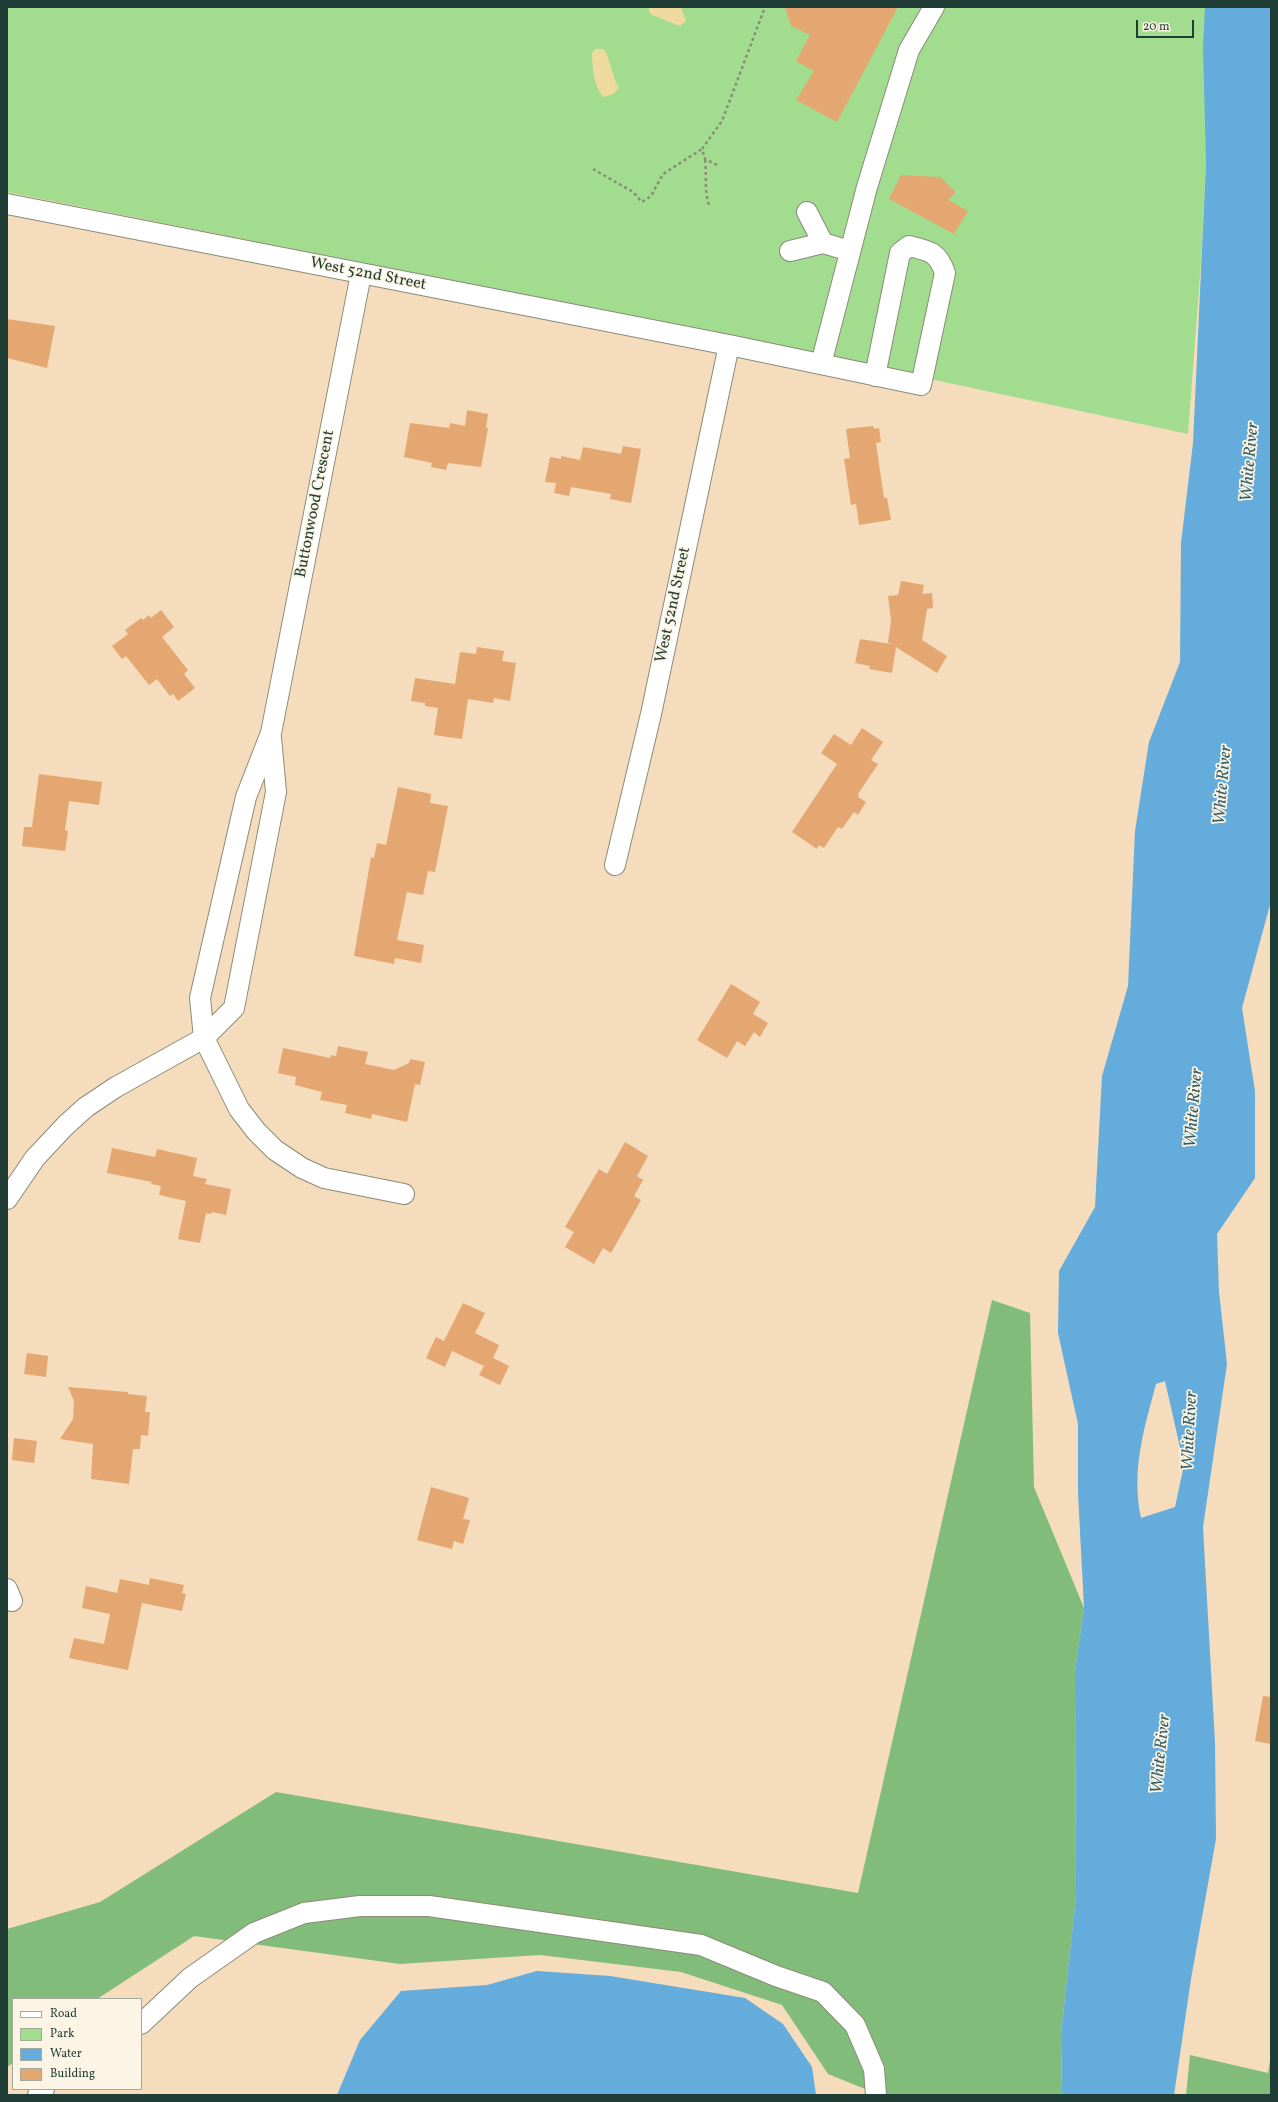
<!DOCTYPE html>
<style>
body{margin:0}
#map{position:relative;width:1278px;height:2102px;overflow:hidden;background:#f4dcbc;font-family:Vollkorn,serif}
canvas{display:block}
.frame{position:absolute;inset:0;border:8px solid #1f3d34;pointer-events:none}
.legend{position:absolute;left:12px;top:1998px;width:130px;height:92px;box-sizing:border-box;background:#fcf5e5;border:1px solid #a4ab9e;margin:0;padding:5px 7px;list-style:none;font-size:12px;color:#1f3d34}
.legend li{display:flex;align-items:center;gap:8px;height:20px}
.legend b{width:20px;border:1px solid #a4ab9e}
.scale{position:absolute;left:1136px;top:20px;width:58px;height:18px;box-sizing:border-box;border:2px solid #1f3d34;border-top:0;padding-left:5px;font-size:12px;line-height:14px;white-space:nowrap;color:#1f3d34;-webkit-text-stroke:3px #fcf5e5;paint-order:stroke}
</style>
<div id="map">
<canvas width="1278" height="2102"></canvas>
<div class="frame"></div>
<ul class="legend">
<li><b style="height:5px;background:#fff"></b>Road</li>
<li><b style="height:11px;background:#a2dc8f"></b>Park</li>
<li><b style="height:11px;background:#64acdb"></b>Water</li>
<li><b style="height:11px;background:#e4a771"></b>Building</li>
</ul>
<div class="scale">20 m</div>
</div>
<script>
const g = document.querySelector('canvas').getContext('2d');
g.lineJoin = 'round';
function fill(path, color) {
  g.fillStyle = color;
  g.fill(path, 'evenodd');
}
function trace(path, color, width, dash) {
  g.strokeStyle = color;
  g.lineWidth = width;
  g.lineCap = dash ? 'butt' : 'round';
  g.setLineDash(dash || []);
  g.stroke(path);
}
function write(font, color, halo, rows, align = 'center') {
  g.font = font + ' Vollkorn,serif';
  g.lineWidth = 3.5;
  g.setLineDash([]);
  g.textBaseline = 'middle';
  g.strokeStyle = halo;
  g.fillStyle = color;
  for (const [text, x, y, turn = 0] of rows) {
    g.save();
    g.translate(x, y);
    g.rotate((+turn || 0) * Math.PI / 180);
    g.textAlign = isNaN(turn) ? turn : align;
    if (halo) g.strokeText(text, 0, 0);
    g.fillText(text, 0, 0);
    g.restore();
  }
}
const green = new Path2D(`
 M7 7H1205L1206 163 1201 263 1188 434 719 334 7 192Z`);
const forest = new Path2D(`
 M992 1300 1030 1313 1034 1487 1084 1608 1075 1671 1076 1897 1061 2033 1062 2095H880L828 2074 782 2005 681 1972 540 1955 400 1964 194 1936 97 1999H13V2063L7 2067V1929L100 1902 276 1792 858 1893Z
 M1271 2054V2095H1186L1190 2055 1268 2073Z`);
const sand = new Path2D(`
 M649 7H681L686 21 680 26 652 15 649 12Z
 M595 49C599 49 602 48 605 51 608 53 613 79 619 88L613 94 603 97C594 86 592 67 592 53Z`);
const water = new Path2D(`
 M1205 7H1271V901L1242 1008 1255 1091V1178L1217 1234 1219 1292 1227 1364 1203 1527 1215 1743 1216 1839 1191 1979 1174 2095H1062L1061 2033 1076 1897 1075 1671 1084 1608 1078 1493V1424L1058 1333 1059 1271 1095 1207 1102 1076 1128 986 1135 831 1149 742 1180 662 1181 543 1193 443 1206 163 1203 47ZM1165 1381 1184 1465 1175 1507 1141 1518C1131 1470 1144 1429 1156 1384Z
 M537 1971 610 1976 745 1998 783 2024 812 2067 816 2095H337L360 2040 401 1991 487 1985Z`);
const building = new Path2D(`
 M785 7H898L837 122 796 100 814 71 796 61 810 35 791 26Z
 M901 175 940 177 956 192 948 200 968 211 954 234 889 199Z
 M7 319 55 326 47 368 7 358Z
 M467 410 488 414 486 428H488L481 467 448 463 446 470 431 467 432 463 404 457 410 423 449 428 450 423 465 426Z
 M873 426 874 429 879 428 881 442 876 443 884 498H887L891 520 859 525 856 504 851 505 844 459 850 458 846 429Z
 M623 446 641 449 631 503 610 499 611 494 571 487 569 496 554 493 556 483 545 482 550 457 561 459V456L580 460 583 447 621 454Z
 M901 581 924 585 922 594 932 593 933 608 927 609 922 640 947 656 937 673 896 647 892 673 869 669 870 666 855 663 860 639 891 644 888 642 891 621 888 596 898 595Z
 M161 610 174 627 162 637 188 670 184 674 195 688 178 701 173 694 170 696 157 679 149 685 126 656 122 659 112 646 128 634 125 630 141 618 143 620 149 615 151 618Z
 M477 647 504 651 502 661 516 663 510 701 494 698 493 703 468 699 462 739 434 735 438 708 425 706V703L411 701 415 678 455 684 460 652 476 654Z
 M862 728 883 742 871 760 878 764 858 794 859 795 858 797 866 802 858 815 854 812 842 829 838 827 824 848 819 845 817 849 792 832 837 764 821 753 834 734 851 745Z
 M39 774 102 782 99 805 69 801 65 830 68 831 65 851 22 846 24 827H32Z
 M398 787 431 794 430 803 448 806 435 872 428 871 423 895 407 892 397 940 424 945 421 963 395 958 394 964 354 956 371 857 374 858 377 843 386 845Z
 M731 984 760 1002 753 1014 768 1023 760 1037 754 1032 745 1046 737 1041 727 1058 697 1040Z
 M338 1046 368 1052 365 1064 394 1070 409 1063 410 1059 425 1062 420 1085 415 1084 407 1122 372 1114 371 1119 345 1113 347 1105 320 1100 322 1092 295 1085 296 1077 278 1073 283 1048 330 1058 331 1055 336 1056Z
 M625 1142 648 1156 637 1176 643 1180 634 1196 641 1200 611 1253 603 1248 594 1264 565 1247 574 1232 565 1227 599 1169 607 1174Z
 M112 1148 155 1157 157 1149 197 1158 193 1176 207 1179 205 1184 231 1189 226 1215 212 1212 211 1214 206 1213 200 1243 178 1239 186 1201 159 1195 161 1186 151 1184 152 1182 107 1173Z
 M463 1303 485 1313 475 1333 499 1345 493 1358 509 1366 500 1385 479 1375 484 1366 452 1351 445 1367 426 1358 436 1337 444 1341Z
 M27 1353 48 1356 46 1377 24 1374Z
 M68 1387 128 1392V1394L147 1396 145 1412H150L148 1436 141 1435 140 1449H133L129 1484 91 1479 93 1444 60 1439 73 1419 74 1401Z
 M14 1438 37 1441 34 1463 12 1460Z
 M431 1487 469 1498 463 1519 470 1520 463 1544 454 1541 452 1549 417 1540Z
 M150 1578 184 1585 182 1593 186 1594 182 1611 142 1603 128 1670 69 1658 74 1638 104 1644 110 1614 82 1608 86 1586 117 1593 120 1579 149 1585Z
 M1263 1696 1271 1697V1744L1255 1741Z`);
const path = new Path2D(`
 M705 160C707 175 704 191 709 205
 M717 165 705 159 702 149 722 121 765 7
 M593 169 633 192 642 202 651 196 663 174 702 149`);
const minor = new Path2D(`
 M7 204 729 345 921 385 945 273C938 252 930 251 909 246L900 253 875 376
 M807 212 823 243
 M790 251 823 243 850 251
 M361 274 271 733 246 797 200 998 204 1038 239 1109 256 1131 275 1150 302 1168 324 1178 404 1194
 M821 364 867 187 909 50 934 7
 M615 865 651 714 729 345
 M7 1199 35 1158 66 1125 86 1107 116 1087 204 1038 234 1008 276 792 271 738
 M7 1589 12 1601
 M141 2024 190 1978 254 1933 304 1913 360 1906H429L701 1945 776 1976 823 1992 855 2025 874 2069 876 2095
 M38 2095 44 2089`);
const streetNames = [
 ["West 52nd Street",368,275,11],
 ["Buttonwood Crescent",316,504,-79],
 ["West 52nd Street",674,605,-78]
];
const waterNames = [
 ["White River",1251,462,-85],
 ["White River",1224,785,-85],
 ["White River",1195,1108,-85],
 ["White River",1191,1431,-87],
 ["White River",1162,1754,-84]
];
fill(green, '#a2dc8f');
fill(forest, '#81bc7a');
fill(sand, '#eeda9e');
fill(water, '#64acdb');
fill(building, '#e4a771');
trace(minor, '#8a8c78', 22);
trace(path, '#8a8c78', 2.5, [3, 3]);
trace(minor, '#fff', 20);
write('16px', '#1f3d34', '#fcf5e5', streetNames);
write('italic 17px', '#345e66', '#fcf5e5', waterNames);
</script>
